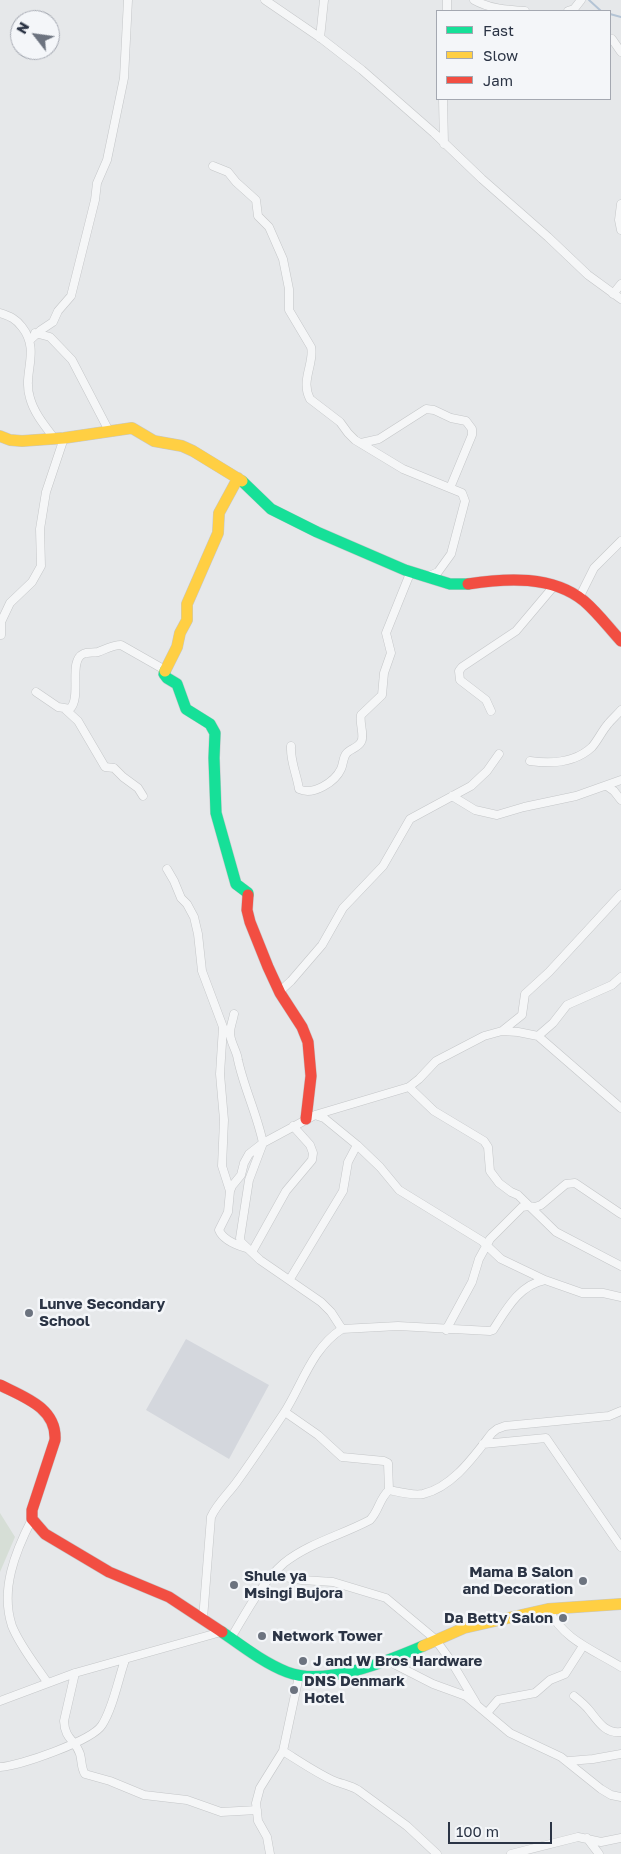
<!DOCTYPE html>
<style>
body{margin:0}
#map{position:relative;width:621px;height:1854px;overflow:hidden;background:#e6e8ea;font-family:"Golos Text",sans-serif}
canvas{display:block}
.legend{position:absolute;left:436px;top:10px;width:175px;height:90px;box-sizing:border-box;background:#f4f6f9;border:1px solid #a4a8b1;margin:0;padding:6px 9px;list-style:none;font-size:15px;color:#2b3445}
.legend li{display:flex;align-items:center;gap:10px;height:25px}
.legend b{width:25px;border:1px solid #a4a8b1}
.north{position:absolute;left:10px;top:10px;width:50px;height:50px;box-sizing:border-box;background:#f4f6f9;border:1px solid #a4a8b1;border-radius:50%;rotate:300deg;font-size:14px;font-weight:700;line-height:20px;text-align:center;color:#2b3445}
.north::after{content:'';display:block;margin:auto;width:18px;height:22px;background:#6c737f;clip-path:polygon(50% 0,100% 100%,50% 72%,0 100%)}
.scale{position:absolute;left:448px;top:1822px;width:104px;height:22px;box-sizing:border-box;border:2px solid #2b3445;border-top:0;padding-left:6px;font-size:15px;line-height:18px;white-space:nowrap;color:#2b3445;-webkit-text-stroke:4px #f4f6f9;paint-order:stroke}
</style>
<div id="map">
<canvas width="621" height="1854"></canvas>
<ul class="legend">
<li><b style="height:6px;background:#16e098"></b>Fast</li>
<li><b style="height:6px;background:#ffcf43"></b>Slow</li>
<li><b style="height:6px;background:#f24e42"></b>Jam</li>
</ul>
<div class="north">N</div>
<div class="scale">100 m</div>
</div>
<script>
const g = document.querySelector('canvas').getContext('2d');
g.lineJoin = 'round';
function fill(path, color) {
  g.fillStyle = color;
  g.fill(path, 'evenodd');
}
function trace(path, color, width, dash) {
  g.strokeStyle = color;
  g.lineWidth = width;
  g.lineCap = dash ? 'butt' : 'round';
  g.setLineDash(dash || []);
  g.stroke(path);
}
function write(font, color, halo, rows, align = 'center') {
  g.font = font + ' "Golos Text",sans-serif';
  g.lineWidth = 5;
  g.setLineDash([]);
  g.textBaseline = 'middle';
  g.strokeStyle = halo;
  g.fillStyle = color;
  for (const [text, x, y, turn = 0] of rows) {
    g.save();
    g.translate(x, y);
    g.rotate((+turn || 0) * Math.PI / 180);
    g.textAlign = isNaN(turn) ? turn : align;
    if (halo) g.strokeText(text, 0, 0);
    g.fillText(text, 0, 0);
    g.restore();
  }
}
const built = new Path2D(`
 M186 1339 269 1385 229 1459 146 1410Z`);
const green = new Path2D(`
 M0 1513 15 1537 0 1572Z`);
const stream = new Path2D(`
 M589 0 601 11
 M610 14 621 17`);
const street = new Path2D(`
 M265 0 322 39 362 70 434 133 482 179 548 237 588 275 621 299
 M474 0C490 9 507 10 525 11
 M447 11V0
 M568 11 574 9 581 0
 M320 38 324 0
 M612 39 621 52
 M443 99 444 144
 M213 166 228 172 236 182 256 200 258 216 269 227 283 259 289 289V310L311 347C315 362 300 381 310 399L340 422 348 433 355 440 403 469 462 493 465 501 451 554 438 572 427 577
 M621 204 619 220 621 230
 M613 294 621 284
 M0 313C10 316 16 319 22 327 41 351 22 373 30 398 34 413 45 426 54 438
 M35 333 50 337 72 360 109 431
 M30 340 41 330 53 322 58 311 71 296 95 200 97 183 107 160 124 78 128 0
 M361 443 379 439 426 409 434 410 451 418 466 421 472 429V435L450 488
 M579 598 594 568 621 541
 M1 635V622L10 603 32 582 41 566 40 529 46 492 64 438
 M36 692 58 707 70 709C82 697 68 661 83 654 87 652 93 653 98 652 106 649 113 645 121 645L165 670
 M66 710 78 721 105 767 114 768 123 777 138 788 143 796
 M491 711 486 700 460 680 459 671 462 667 516 631 554 586
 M291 746C290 761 297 775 299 789 313 796 335 782 341 769 343 765 343 758 346 754 349 749 358 748 361 742 365 736 359 723 361 715L382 695 384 673 391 653 386 633 411 571
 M530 761C551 764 575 763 592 747 598 740 602 731 608 724 612 719 617 715 621 710
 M607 786 614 791 621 800
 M452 796 475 810 497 815 524 807 576 796 621 780
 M167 869 174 881 181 898 187 904 194 917 198 934 202 971 223 1027 220 1074 224 1120 222 1166 230 1191
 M279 992 291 981 322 945 343 908 383 866 410 819 471 786 487 771 499 754
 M234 1014C233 1020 230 1027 230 1033 230 1042 237 1051 238 1060 244 1088 257 1114 263 1143L249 1154 244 1163 241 1175 232 1186 230 1191 228 1212 219 1230C223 1240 236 1245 246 1248
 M502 1031 522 1015 525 994 549 972 621 894
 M538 1036 553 1023 567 1005 612 985 621 977
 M409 1087 434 1111 484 1141 488 1147 490 1171 499 1183 511 1192 518 1195 556 1232 621 1266
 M315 1115 324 1118 357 1145 380 1167 399 1190 482 1241 501 1259 545 1280
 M252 1252 286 1191 312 1160 313 1153 310 1145 293 1126
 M290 1279 343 1191 348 1162 357 1145
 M342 1329 331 1312 321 1302 260 1260 241 1242 240 1238 249 1180 263 1143 315 1115 409 1087 419 1079 436 1061 484 1036 502 1031 518 1032 538 1036 621 1108
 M446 1330 472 1282 479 1259 490 1239 522 1207 528 1206 535 1207 541 1205 566 1184 575 1183 621 1214
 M483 1444 546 1438 621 1547
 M389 1490C399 1492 413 1496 423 1494 453 1487 474 1456 492 1433L497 1429 505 1426 609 1416 621 1411
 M32 1519C15 1552 0 1590 12 1626 20 1646 35 1664 47 1682
 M273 1575 302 1580 333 1582 386 1598 435 1639 451 1661 476 1703
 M548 1609C565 1641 592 1649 621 1667
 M203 1619 211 1517C217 1504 227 1495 236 1483 252 1461 268 1437 284 1413 302 1385 312 1348 342 1329L398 1326 490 1331 493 1330C506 1310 519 1285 545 1280L582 1293H603L621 1297
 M231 1638C246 1613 261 1583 284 1563 309 1543 342 1535 370 1520 379 1511 379 1499 389 1490L388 1463 384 1461 342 1457 318 1435 285 1412
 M388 1661 433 1684 466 1696 510 1733 561 1757 601 1789 611 1795 621 1797
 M75 1673 64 1721C65 1740 75 1739 80 1754 82 1761 81 1768 85 1774L110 1781 144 1795 187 1800 221 1812 257 1810
 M574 1696C579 1700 585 1705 589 1710 598 1721 605 1734 621 1732
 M0 1701 75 1673 221 1632
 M487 1713 498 1700 535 1693 550 1680 565 1674 583 1646
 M283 1751C299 1761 315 1772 332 1780 341 1784 350 1785 358 1790L407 1826 437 1854
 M569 1761 593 1759 621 1754
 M0 1767C19 1766 92 1741 102 1725 113 1708 118 1680 125 1660
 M587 1838 599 1854
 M270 1854 267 1837 258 1821 256 1803 260 1788 283 1751 299 1676
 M511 1854 578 1837 601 1842 621 1838`);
const fast = new Path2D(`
 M242 481 271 509 317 532 405 570 450 584H468
 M165 671 164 674 167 678 177 684 186 709 210 724 215 733 214 758 216 813 236 884 248 893V895
 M222 1632C242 1646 264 1663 287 1672 325 1687 388 1661 423 1646`);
const slow = new Path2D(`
 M0 436 10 440 22 441 64 438 132 428 154 441 182 446 193 451 242 481
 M165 671 177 647 180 633 187 620V604L218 533 219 513 238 478
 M423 1646 464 1628 548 1609 621 1604`);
const jam = new Path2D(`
 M468 584C506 578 552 575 584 601 598 613 609 628 621 641
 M248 895 247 910 250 922 268 967 280 993 302 1027 308 1042 311 1076 306 1119
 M0 1385C24 1397 57 1408 55 1440L32 1510V1519L45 1534 109 1572 169 1597 222 1632`);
const markers = [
 [29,1313,5,"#6c737f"],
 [583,1581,5,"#6c737f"],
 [234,1585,5,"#6c737f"],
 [563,1618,5,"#6c737f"],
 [262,1636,5,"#6c737f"],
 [303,1661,5,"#6c737f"],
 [294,1690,5,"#6c737f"]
];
const poiNames = [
 ["Lunve Secondary",39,1304],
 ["School",39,1321],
 ["Mama B Salon",573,1572,"right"],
 ["and Decoration",573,1589,"right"],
 ["Shule ya",244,1576],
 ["Msingi Bujora",244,1593],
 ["Da Betty Salon",553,1618,"right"],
 ["Network Tower",272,1636],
 ["J and W Bros Hardware",313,1661],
 ["DNS Denmark",304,1681],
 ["Hotel",304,1698]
];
fill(built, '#d4d7dd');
fill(green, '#d6ded6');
trace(stream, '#b4c4d5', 2);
trace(street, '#c4c6c8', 9);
trace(fast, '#c4c6c8', 12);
trace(slow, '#c4c6c8', 12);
trace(jam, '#c4c6c8', 12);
trace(street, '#f5f6f7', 8);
trace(fast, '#16e098', 11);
trace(slow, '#ffcf43', 11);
trace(jam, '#f24e42', 11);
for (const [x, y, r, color] of markers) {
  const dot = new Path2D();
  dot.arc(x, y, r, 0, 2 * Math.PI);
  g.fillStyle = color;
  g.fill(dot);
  trace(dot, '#f4f6f9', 2);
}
write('bold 15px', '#2b3445', '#f4f6f9', poiNames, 'left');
</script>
